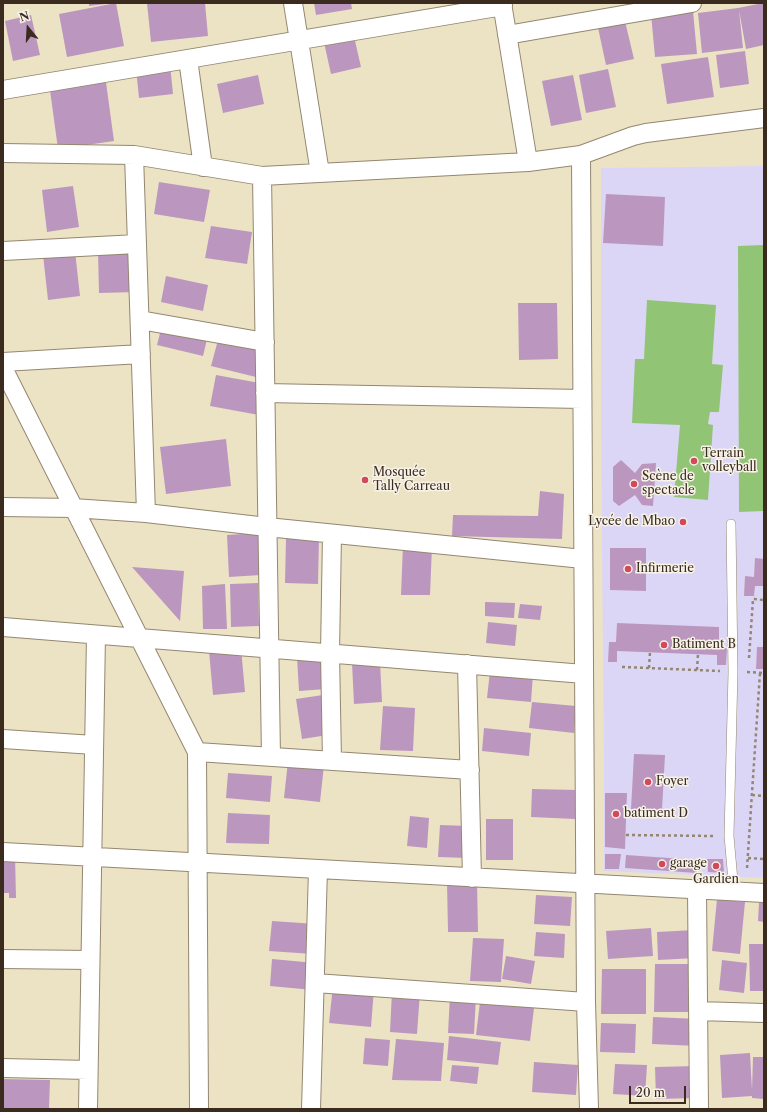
<!DOCTYPE html>
<meta charset="utf-8">
<style>
body{margin:0}
#map{position:relative;width:767px;height:1112px;overflow:hidden;background:#ece3c4;font-family:"Libre Caslon Text",serif}
canvas{display:block}
.frame{position:absolute;inset:0;border:4px solid #3b2a1e;pointer-events:none}
.north{position:absolute;left:8px;top:8px;width:40px;height:40px;-webkit-text-stroke:3px #f7f3e8;paint-order:stroke;rotate:342deg;font-size:11px;font-weight:700;line-height:16px;text-align:center;color:#3b2a1e}
.north::after{content:'';display:block;margin:auto;width:14px;height:18px;background:#3b2a1e;clip-path:polygon(50% 0,100% 100%,50% 72%,0 100%)}
.scale{position:absolute;left:629px;top:1086px;width:57px;height:18px;box-sizing:border-box;border:2px solid #3b2a1e;border-top:0;padding-left:5px;font-size:12px;line-height:14px;white-space:nowrap;color:#3b2a1e;-webkit-text-stroke:3px #f7f3e8;paint-order:stroke}
</style>
<div id="map">
<canvas width="767" height="1112"></canvas>
<div class="frame"></div>
<div class="north">N</div>
<div class="scale">20 m</div>
</div>
<script>
const g = document.querySelector('canvas').getContext('2d');
g.lineJoin = 'round';
function fill(path, color) {
  g.fillStyle = color;
  g.fill(path, 'evenodd');
}
function trace(path, color, width, dash) {
  g.strokeStyle = color;
  g.lineWidth = width;
  g.lineCap = dash ? 'butt' : 'round';
  g.setLineDash(dash || []);
  g.stroke(path);
}
function write(font, color, halo, rows, align = 'center') {
  g.font = font + ' "Libre Caslon Text",serif';
  g.lineWidth = 3;
  g.setLineDash([]);
  g.textBaseline = 'middle';
  g.strokeStyle = halo;
  g.fillStyle = color;
  for (const [text, x, y, turn = 0] of rows) {
    g.save();
    g.translate(x, y);
    g.rotate((+turn || 0) * Math.PI / 180);
    g.textAlign = isNaN(turn) ? turn : align;
    if (halo) g.strokeText(text, 0, 0);
    g.fillText(text, 0, 0);
    g.restore();
  }
}
const built = new Path2D(`
 M764 166V878L604 871V771L601 441V168Z`);
const green = new Path2D(`
 M764 245V511L739 512 738 246Z
 M647 300 716 305 712 364 723 365 719 412H710L708 424 713 425 708 500 674 497 680 425 632 423 635 359H644Z`);
const building = new Path2D(`
 M89 3H105V4L89 6Z
 M116 3 124 46 67 57 59 14Z
 M147 3H205L208 36 151 42Z
 M314 3H351L352 9 316 15Z
 M763 3 764 45 746 49 739 10 743 48 702 53 698 13 738 8Z
 M693 11 697 54 655 57 651 14Z
 M31 15 40 55 13 61 5 21Z
 M624 17 634 59 606 65 597 23Z
 M353 32 361 67 331 74 323 38Z
 M745 51 749 84 720 88 716 55Z
 M708 57 714 97 667 104 661 64Z
 M170 64 173 94 139 98 136 68Z
 M608 69 616 107 586 113 579 75Z
 M105 75 114 141 58 149 49 83Z
 M258 75 264 104 223 113 217 84Z
 M573 75 582 120 551 126 542 81Z
 M159 182 210 190 204 222 154 214Z
 M73 186 79 227 47 232 42 190Z
 M606 194 665 197 663 246 603 243Z
 M211 226 252 232 247 264 205 258Z
 M135 249 137 292 99 293 98 251Z
 M75 251 80 296 48 300 43 255Z
 M166 276 208 285 203 311 161 302Z
 M518 303H557L558 359 519 360Z
 M162 325 208 335 203 356 157 345Z
 M218 340 263 351 256 377 211 366Z
 M216 375 265 384 259 415 210 406Z
 M226 439 231 486 166 494 160 447Z
 M621 460 635 473 642 464 656 463 653 506 642 505 635 495 619 506 613 501V467Z
 M540 491 564 494 562 539 452 536 453 515 538 516Z
 M259 533 261 575 229 577 227 535Z
 M286 538H319L318 584 285 583Z
 M403 545 432 546 430 595H401Z
 M610 548H646V591L610 590Z
 M755 558 764 559V586H755L754 596H744L745 576 754 577Z
 M132 567 184 571 180 621Z
 M258 583 259 626 231 627 230 584Z
 M225 584 227 629H203L202 586Z
 M485 602 515 603 514 618 485 616Z
 M520 604 542 606 540 620 518 618Z
 M488 622 517 625 515 646 486 643Z
 M617 623 719 627V648H727L726 665H717V655L617 651V662H608L609 642H616Z
 M757 647H764V669H756Z
 M241 648 245 692 213 695 209 651Z
 M323 655 326 689 299 691 297 657Z
 M380 662 382 702 354 704 352 663Z
 M490 671 533 674 531 702 487 698Z
 M323 695 328 735 302 739 296 699Z
 M532 702 576 706 574 733 529 728Z
 M383 706 415 708 413 751 380 750Z
 M484 728 531 733 529 756 482 751Z
 M634 754 665 755 662 810 631 809Z
 M288 761 324 765 320 802 284 798Z
 M228 773 272 776 270 802 226 798Z
 M532 789 577 790 575 819 531 817Z
 M605 793H627L625 849 605 847Z
 M228 813 270 815 269 844 226 843Z
 M410 816 429 818 427 848 407 846Z
 M486 819H513V860H486Z
 M440 825 468 826 467 858 438 857Z
 M605 854H621L619 869H605Z
 M4 855H15L16 898H9V893H3Z
 M626 855 698 860 697 873 625 868Z
 M707 859H723L724 873 708 872Z
 M477 881 478 932H448L447 882Z
 M536 895 572 897 570 926 534 924Z
 M717 899 745 902 740 954 712 951Z
 M759 903H764V922L758 921Z
 M272 921 316 924 313 954 269 951Z
 M651 928 653 956 608 959 606 931Z
 M694 930 696 958 658 960 657 932Z
 M536 932 565 934 564 958 534 956Z
 M473 938 504 939 501 982 470 981Z
 M749 944H764V991H750Z
 M506 956 535 961 531 984 502 979Z
 M272 959 315 963 313 990 270 986Z
 M722 960 747 963 744 993 719 990Z
 M655 964H696V1012H654Z
 M602 969H646V1014H601Z
 M333 985 374 989 371 1027 329 1023Z
 M392 991 420 992 417 1034 390 1032Z
 M481 994 535 1000 530 1041 476 1035Z
 M450 995 476 996 474 1034 448 1033Z
 M653 1017 698 1019 697 1046 652 1044Z
 M601 1023 636 1024 635 1053 600 1052Z
 M449 1036 501 1042 498 1065 447 1060Z
 M365 1038 390 1040 388 1066 363 1064Z
 M396 1039 444 1043 441 1081 392 1080Z
 M750 1053 752 1090 753 1057H764V1099L752 1098V1096L722 1098 720 1055Z
 M534 1062 578 1065 576 1095 532 1092Z
 M615 1064 647 1065 645 1096 613 1094Z
 M452 1065 479 1067 477 1084 450 1081Z
 M697 1066V1098L656 1099 655 1067Z
 M3 1079 50 1080 49 1109H3Z`);
const path = new Path2D(`
 M749 658 753 599 764 600
 M622 667 720 671
 M649 668 650 652
 M697 670 698 654
 M747 672 764 673
 M752 795 764 796
 M626 835 715 836
 M748 858 764 859
 M747 868 760 673`);
const service = new Path2D(`
 M731 524 733 672 729 836 734 892`);
const minor = new Path2D(`
 M293 3 320 173
 M502 3 528 162
 M507 35 692 3
 M188 59 203 167
 M3 90 503 6
 M3 153 134 155 262 176 528 162 581 155 633 136 646 133 764 118
 M134 155 146 513
 M581 155 586 1002 589 1109
 M262 176 271 757
 M3 251 137 244
 M140 320 265 342
 M3 362 141 354
 M3 368 197 752 199 1109
 M265 393 582 399
 M3 507 73 508 146 513 267 527 583 559
 M332 534 330 653 332 761
 M3 627 584 674
 M467 664 472 878
 M3 739 94 745
 M197 752 470 770
 M3 852 764 893
 M697 890 699 1109
 M3 959 90 960
 M315 983 586 1002
 M698 1011 764 1013
 M3 1068 88 1070
 M88 1109 96 635
 M311 1109 318 869`);
const markers = [
 [694,461,4,"#d1495b"],
 [365,480,4,"#d1495b"],
 [634,484,4,"#d1495b"],
 [683,522,4,"#d1495b"],
 [628,569,4,"#d1495b"],
 [664,645,4,"#d1495b"],
 [648,782,4,"#d1495b"],
 [616,814,4,"#d1495b"],
 [662,864,4,"#d1495b"],
 [716,866,4,"#d1495b"]
];
const poiNames = [
 ["Terrain",702,454],
 ["volleyball",702,468],
 ["Mosquée",373,473],
 ["Tally Carreau",373,487],
 ["Scène de",642,477],
 ["spectacle",642,491],
 ["Lycée de Mbao",675,522,"right"],
 ["Infirmerie",636,569],
 ["Batiment B",672,645],
 ["Foyer",656,782],
 ["batiment D",624,814],
 ["garage",670,864],
 ["Gardien",716,880,"center"]
];
fill(built, '#dcd6f6');
fill(green, '#91c475');
fill(building, '#bb97bf');
trace(service, '#948671', 10);
trace(minor, '#948671', 20);
trace(path, '#948671', 2.5, [3, 3]);
trace(service, '#fff', 9);
trace(minor, '#fff', 18);
for (const [x, y, r, color] of markers) {
  const dot = new Path2D();
  dot.arc(x, y, r, 0, 2 * Math.PI);
  g.fillStyle = color;
  g.fill(dot);
  trace(dot, '#f7f3e8', 1.5);
}
write('12px', '#3b2a1e', '#f7f3e8', poiNames, 'left');
</script>
